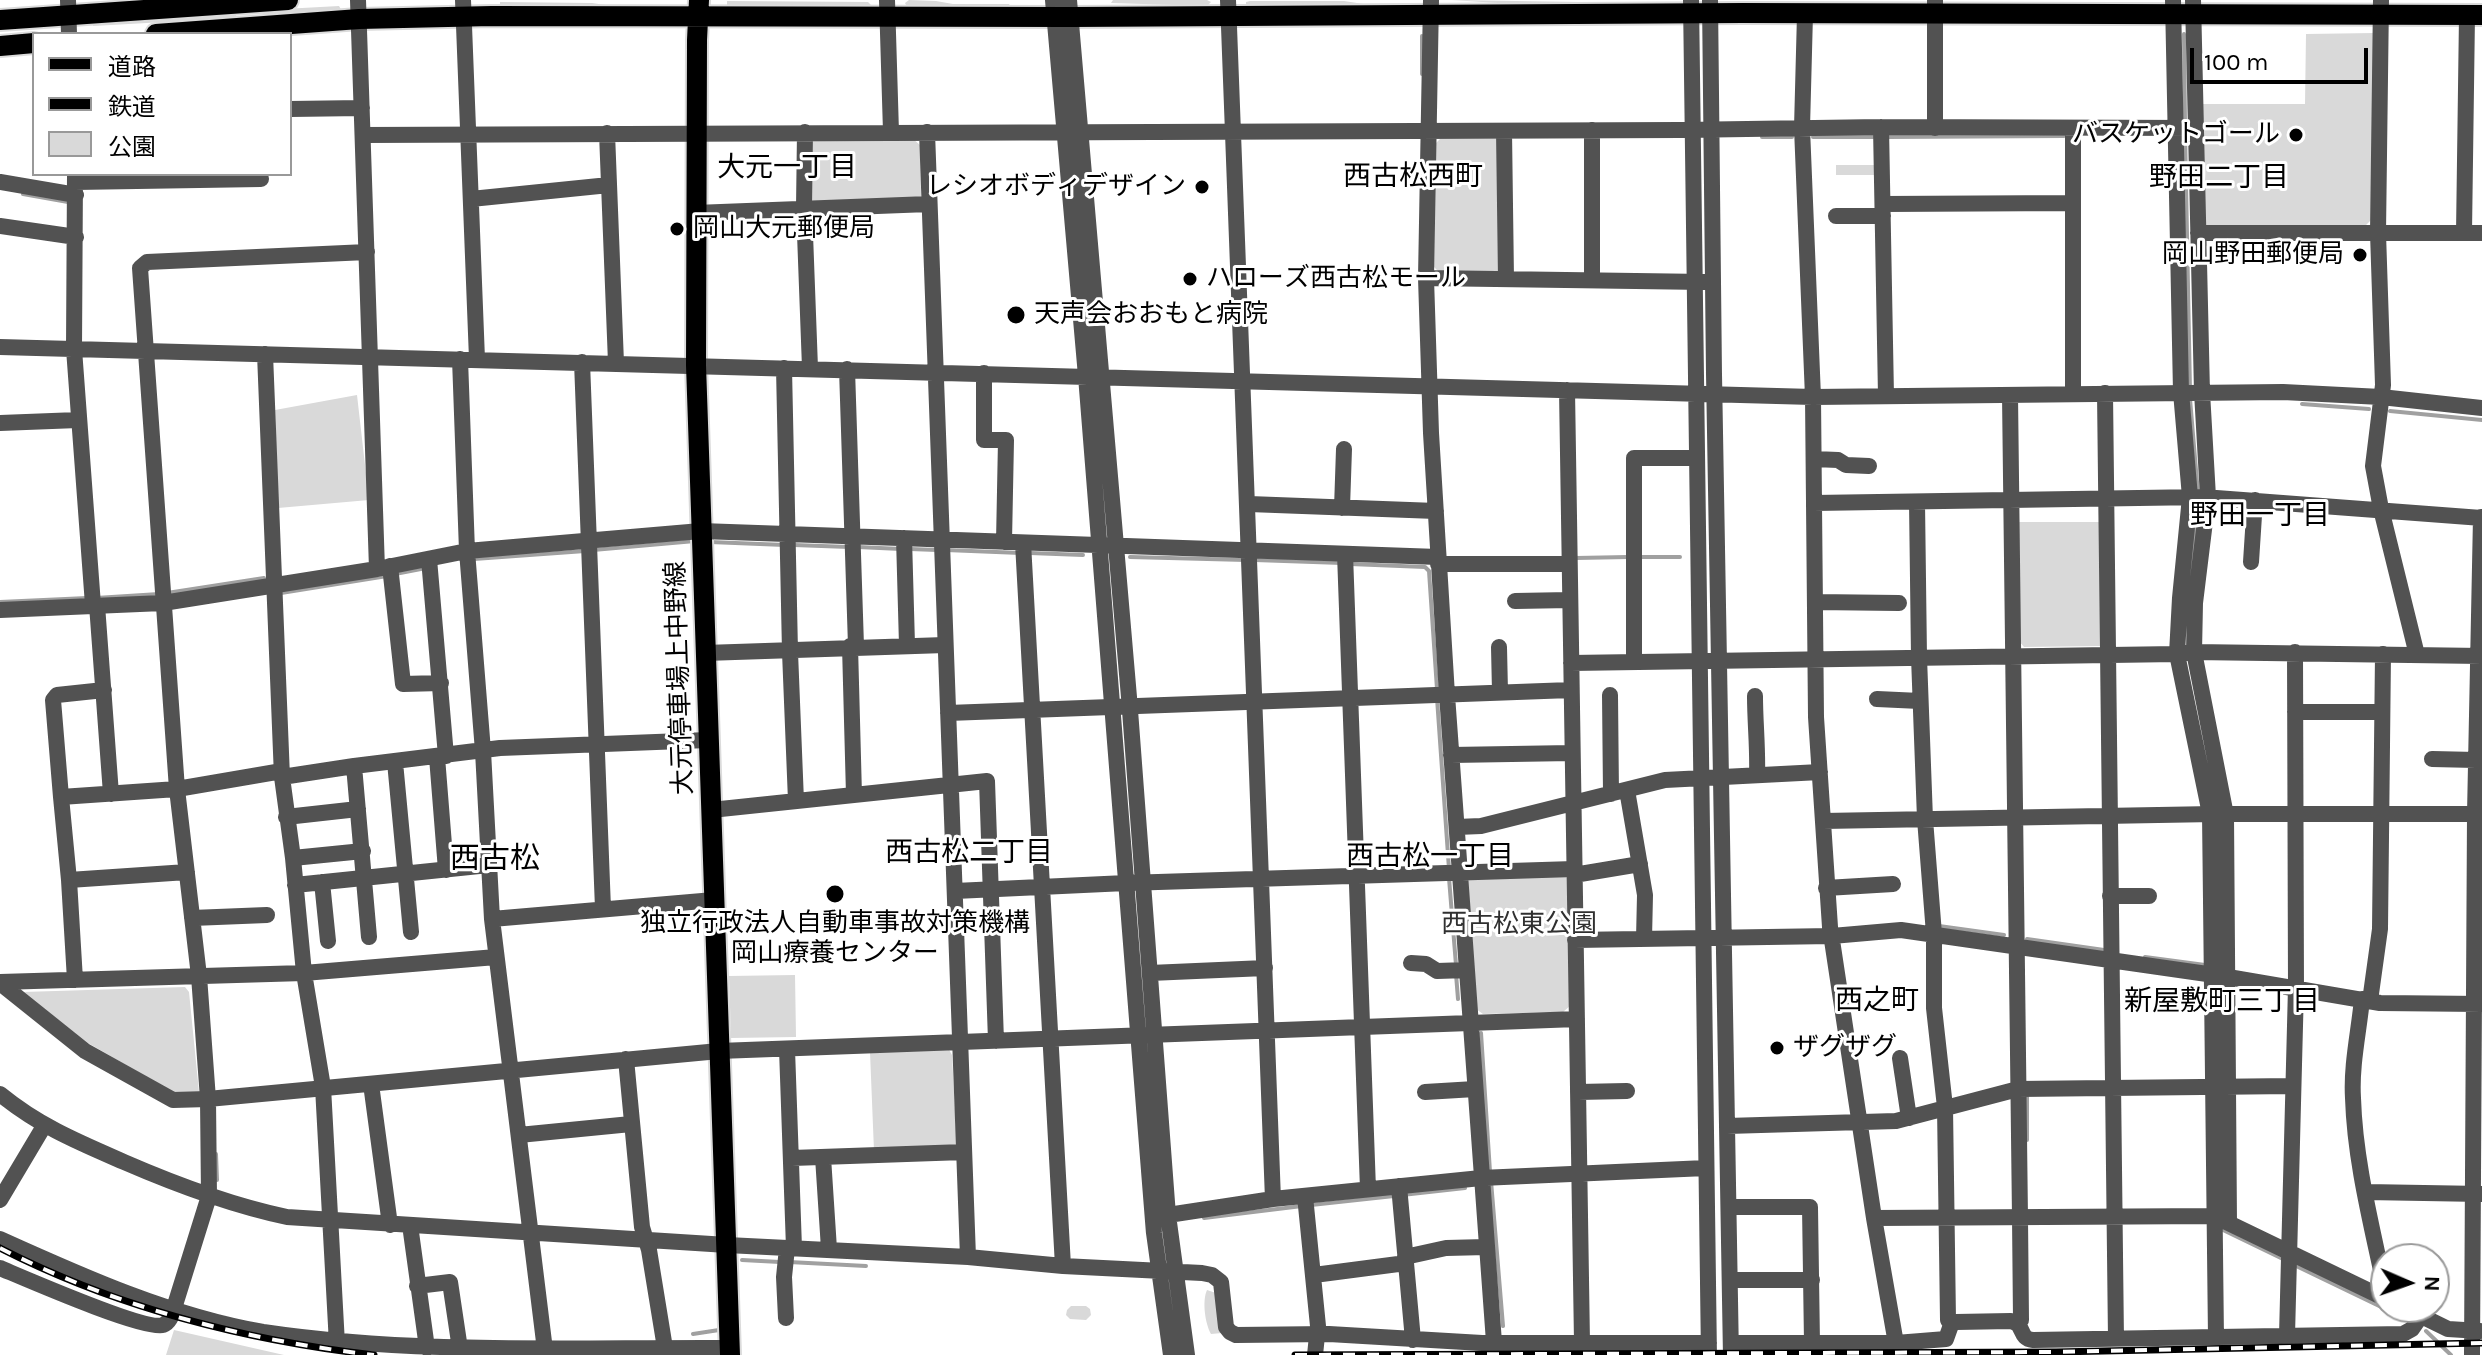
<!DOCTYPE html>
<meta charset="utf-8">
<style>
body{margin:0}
#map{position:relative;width:2482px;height:1355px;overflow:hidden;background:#fff;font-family:Karla,"Noto Sans JP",sans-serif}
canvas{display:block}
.legend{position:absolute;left:32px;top:32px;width:260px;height:144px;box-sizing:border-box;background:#fff;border:2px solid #999;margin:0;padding:10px 14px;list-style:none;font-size:24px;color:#000}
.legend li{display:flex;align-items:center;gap:16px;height:40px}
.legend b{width:40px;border:2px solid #999}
.north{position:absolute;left:2370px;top:1243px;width:80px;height:80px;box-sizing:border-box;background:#fff;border:2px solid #999;border-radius:50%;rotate:92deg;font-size:22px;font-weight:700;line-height:32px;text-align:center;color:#000}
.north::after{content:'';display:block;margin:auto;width:28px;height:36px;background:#000;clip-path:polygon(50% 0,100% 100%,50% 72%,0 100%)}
.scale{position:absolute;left:2190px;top:48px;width:178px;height:36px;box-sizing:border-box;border:4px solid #000;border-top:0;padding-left:10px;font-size:24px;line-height:28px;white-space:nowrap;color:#000;-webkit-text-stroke:6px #fff;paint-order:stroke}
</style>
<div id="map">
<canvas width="2482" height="1355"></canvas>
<ul class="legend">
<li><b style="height:10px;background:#000"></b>道路</li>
<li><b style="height:10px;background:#000"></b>鉄道</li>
<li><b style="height:22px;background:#d9d9d9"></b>公園</li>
</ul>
<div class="north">N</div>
<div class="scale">100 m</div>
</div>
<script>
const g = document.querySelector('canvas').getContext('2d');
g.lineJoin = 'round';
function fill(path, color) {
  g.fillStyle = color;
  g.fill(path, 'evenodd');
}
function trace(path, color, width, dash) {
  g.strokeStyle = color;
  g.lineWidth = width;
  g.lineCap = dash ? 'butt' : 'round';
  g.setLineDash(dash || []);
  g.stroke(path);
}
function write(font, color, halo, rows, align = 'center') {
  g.font = font + ' Karla,"Noto Sans JP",sans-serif';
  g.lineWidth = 6;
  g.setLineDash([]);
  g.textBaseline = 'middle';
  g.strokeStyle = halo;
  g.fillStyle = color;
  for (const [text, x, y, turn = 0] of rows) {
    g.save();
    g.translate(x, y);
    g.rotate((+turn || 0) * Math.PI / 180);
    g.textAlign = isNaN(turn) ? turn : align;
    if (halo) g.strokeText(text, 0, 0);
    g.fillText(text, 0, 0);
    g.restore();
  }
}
const green = new Path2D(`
 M909 0 936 1 953 4H1009L1011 7H907L905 3Z
 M1113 0H1207L1211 2 1207 6 1111 3Z
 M1452 0 1644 3 1528 5Z
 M727 1 868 2 871 5 868 7H727Z
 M1250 1H1344L1370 5 1246 7V2Z
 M500 2 592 3 612 6H660L661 9C607 9 554 6 500 5Z
 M339 6 342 11 265 17 262 13 265 10Z
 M236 13V18L93 26V23Z
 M2374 33 2372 219 2366 225 2203 226 2201 104H2305L2306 34Z
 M814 138H912L920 145 921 198 814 204 811 200 809 144Z
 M1440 139H1498L1499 274 1439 272 1434 267 1435 144Z
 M1836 165H1877V175H1836Z
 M357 395 369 500 278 508 275 410Z
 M2018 522H2101L2102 646 2024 647 2019 641Z
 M1563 874 1567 878 1570 1006 1563 1012 1483 1014 1476 1009 1466 882 1471 875Z
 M795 975 796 1037 731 1038 729 976Z
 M185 987 189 992 199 1092H173L88 1043 23 992Z
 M948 1048 952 1055 957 1149 874 1151 870 1052Z
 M1207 1290 1216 1293 1222 1333 1211 1334C1205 1323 1202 1301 1207 1290Z
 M1071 1306H1086L1090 1309 1091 1315 1086 1320 1070 1319 1066 1315 1067 1310Z
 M174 1330 284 1355H166Z`);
const stream = new Path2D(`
 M2184 34 2185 123
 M1422 36V74
 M2185 131 2190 391
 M1762 137H1792
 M1813 137H1873
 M1888 137 2064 136
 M23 194 68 202
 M2190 399 2198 494
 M2302 404 2369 409
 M2390 411 2482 420
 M710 542 785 545
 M794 545 849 547
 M858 547 901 549
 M910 549 937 550
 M593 550 695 541
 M946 550 1021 553
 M1030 553 1083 555
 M1130 557 1246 560
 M1639 557H1680
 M1576 558 1628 557
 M474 559 585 551
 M1255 560 1342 563
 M1350 564 1425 567 1429 571 1437 689
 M395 574 426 568
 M2191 574 2198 503
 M167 593 264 578
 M281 593 387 576
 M96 598 159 594
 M0 602 87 598
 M1437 698 1449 869
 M1449 878 1456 965
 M1939 926 2004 935
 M2027 939 2104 950
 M2145 957 2205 965
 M1456 974 1458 999
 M1481 1033 1490 1172
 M2027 1140V1093
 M216 1154 217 1180
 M1491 1181 1503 1326
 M1402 1195 1465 1188
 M1311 1205 1394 1196
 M1204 1218 1302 1206
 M2223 1227V1230L2285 1260
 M742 1260 780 1262
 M789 1262 866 1266
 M2292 1264 2402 1317
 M2426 1331 2451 1355
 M693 1334 719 1330 722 1325`);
const minor = new Path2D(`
 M68 0 69 34
 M358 0 377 569
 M463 0 477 359
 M887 0 891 132
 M1053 0 1086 376 1154 1233 1171 1355
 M1069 0 1129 697 1168 1215 1187 1355
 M1228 0 1273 1199
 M1431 0 1426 278 1431 433 1447 695 1494 1342 1499 1355
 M1691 0 1709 1355
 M1710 0 1714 374 1731 1355
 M1935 0V128
 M2173 0 2181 392 2190 497 2180 598 2177 654 2210 814 2216 1337
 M2193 0 2202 392 2208 497 2195 603 2194 652 2226 815 2229 1222
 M2381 0 2378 233 2383 385 2373 466 2381 509 2417 655
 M1805 14 1802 128 1813 397 1816 717 1830 927 1874 1218 1898 1355
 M290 109 362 108
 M1881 127 1886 396
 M1504 131 1506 279
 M805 132 804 207 810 368
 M927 132 968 1257
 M607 133 616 363
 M363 135 1680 130 1881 127 2196 128
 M75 174 74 349 93 605
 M0 182 76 195
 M75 182 261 179
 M471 199 609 185
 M1883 204 2073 203
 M695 213 929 204
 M1836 216H1883
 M0 226 76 237
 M2198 233H2482
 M2464 233 2467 15
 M1426 278 1705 282
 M1592 280V130
 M0 347 1813 397 2283 392 2381 397 2482 408
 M265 354 282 777 293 858 304 973 323 1087 337 1344
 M460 359 467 551 483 751 492 919 545 1350
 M582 362 603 909
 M784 368 790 652 796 801
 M847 369 856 646
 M984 373V440H1006L1004 542
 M1567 390 1582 1342
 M2105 393 2116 1338
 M2073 394V129
 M2010 395 2020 1218 2021 1320 2018 1324C2023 1331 2022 1339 2033 1340L2403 1334 2412 1329 2421 1316
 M0 423 78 420
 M1814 459 1838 460 1846 465 1869 466
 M1917 502 1919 657 1925 819 1934 934V1008L1945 1107 1948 1320 1951 1325
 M1814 503 2203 497 2482 518
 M1249 504 1436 511
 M1342 508 1344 449
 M904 538 907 645
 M1023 543 1063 1266
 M1345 554 1368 1189
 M429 559 446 756
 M2251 562 2255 500
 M1438 564H1569
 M390 566 403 684 441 683
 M1515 601 1570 600
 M1815 602 1899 603
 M97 605 111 794
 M0 610 163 603 377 569 467 551 701 531 1438 557
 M850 646 854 795
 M1499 647 1500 692
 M705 653 945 645
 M1634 662V458H1697
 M1571 663 2177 654 2194 652 2482 656
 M1610 695 1611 794
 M1755 696C1755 723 1758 748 1757 775
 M1877 699 1920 701
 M2295 712H2382
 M948 713 1571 690
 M1451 755 1572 753
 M437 757 446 870
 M2432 759 2476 760
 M395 762 411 932
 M354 766 369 937
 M282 777 354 766 500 748 708 740
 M1627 790 1645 895 1644 939
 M61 797 53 700 57 695 104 690
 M711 810 987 781 996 1041
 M286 817 358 809
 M1823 821 2214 814H2482
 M1457 827 1481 826 1665 780 1820 772
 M293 858 363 851
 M1574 875 1640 864
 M69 880 187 872
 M322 882 328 941
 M295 885 489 865
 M1826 888 1893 884
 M955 891 1126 883 1574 869
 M2110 896H2149
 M192 918 267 915
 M492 919 714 900
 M1575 940 1832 936 1901 930 2228 977 2380 1003 2482 1004
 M1411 963 1426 964 1437 971 1467 970
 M1150 973 1265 968
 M75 980 69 880 61 797 177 789 282 771
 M0 982 304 973 496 957
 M0 983 85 1051 173 1100 208 1099 719 1051 1577 1019
 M2362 999C2359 1031 2351 1065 2353 1098 2355 1164 2373 1230 2386 1294
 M2370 1001 2380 929 2383 654
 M787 1049 794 1248
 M1900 1058 1909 1118
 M626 1059 642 1227 649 1250 665 1348
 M371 1084 390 1225
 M1425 1092 1475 1089
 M1578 1092 1627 1091
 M0 1094C39 1126 78 1142 124 1162 177 1185 230 1205 287 1217L727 1245 968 1257 1063 1266 1202 1273 1212 1275 1221 1282 1226 1327 1230 1332 1236 1335 1329 1334 1482 1343H1709
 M1727 1126 1896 1121 2018 1089 2293 1086
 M519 1135 631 1124
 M823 1157 829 1249
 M792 1158 964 1152
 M1399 1186 1413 1340
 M2366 1192 2482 1194
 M1305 1196 1318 1326 1315 1355
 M0 1200 44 1126
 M1729 1207H1810L1812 1343
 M1168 1215 1273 1199 1481 1178 1706 1168
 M1874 1218 2214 1216 2386 1299
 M410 1225 427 1348
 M0 1239C84 1277 171 1316 263 1332 417 1355 575 1347 730 1348
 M1405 1257 1446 1248 1486 1247
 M0 1268C24 1278 145 1331 163 1325 171 1322 172 1313 175 1305L209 1196 208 1099 199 976 177 789 140 268 147 262 367 252
 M1314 1275 1406 1263
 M1730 1280H1812
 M417 1286 450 1282 460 1349
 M2403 1307 2448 1329 2480 1331
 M786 1318 784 1277 787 1248
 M2287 1336 2296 987 2295 652
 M1731 1343H1896L1946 1339 1951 1325 1956 1322 2011 1321 2018 1324
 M2472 1355 2475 814 2481 517`);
const major = new Path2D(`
 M699 0 697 40 696 365 730 1355
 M0 20 288 0
 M156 34 359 19 492 16 1071 17 1743 13 2482 15
 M0 46 34 43`);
const rail = new Path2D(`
 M0 1248C117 1308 245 1340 374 1355
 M1295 1355 2056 1352 2482 1343`);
const markers = [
 [2296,135,8,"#000"],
 [1202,187,8,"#000"],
 [677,229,8,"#000"],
 [2360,255,8,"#000"],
 [1190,279,8,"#000"],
 [1016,315,10,"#000"],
 [835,894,10,"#000"],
 [1777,1048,8,"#000"]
];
const poiNames = [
 ["バスケットゴール",2280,135,"right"],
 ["レシオボディデザイン",1186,187,"right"],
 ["岡山大元郵便局",693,229],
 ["岡山野田郵便局",2344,255,"right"],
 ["ハローズ西古松モール",1206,279],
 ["天声会おおもと病院",1034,315],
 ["独立行政法人自動車事故対策機構",835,924,"center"],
 ["岡山療養センター",835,954,"center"],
 ["ザグザグ",1793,1048]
];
const streetNames = [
 ["大元停車場上中野線",680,678,-92]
];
const parkNames = [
 ["西古松東公園",1519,925]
];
const neighbourhoodNames = [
 ["大元一丁目",787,168],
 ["西古松西町",1413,177],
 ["野田二丁目",2219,178],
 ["野田一丁目",2260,516],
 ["西古松二丁目",969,853],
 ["西古松一丁目",1430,857],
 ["西之町",1877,1001],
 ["新屋敷町三丁目",2222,1002]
];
const quarterNames = [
 ["西古松",495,859]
];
fill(green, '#d9d9d9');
trace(stream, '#a0a0a0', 4);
trace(major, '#dbdbdb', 24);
trace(minor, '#525252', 16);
trace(major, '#000', 20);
trace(rail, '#000', 7);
trace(rail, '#fff', 4, [12]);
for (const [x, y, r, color] of markers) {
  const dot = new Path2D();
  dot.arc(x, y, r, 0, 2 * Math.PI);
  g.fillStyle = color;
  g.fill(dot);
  trace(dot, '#fff', 3);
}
write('26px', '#000', '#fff', poiNames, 'left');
write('26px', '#000', '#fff', streetNames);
write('26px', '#303030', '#fff', parkNames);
write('28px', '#000', '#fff', neighbourhoodNames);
write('30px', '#000', '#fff', quarterNames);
</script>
